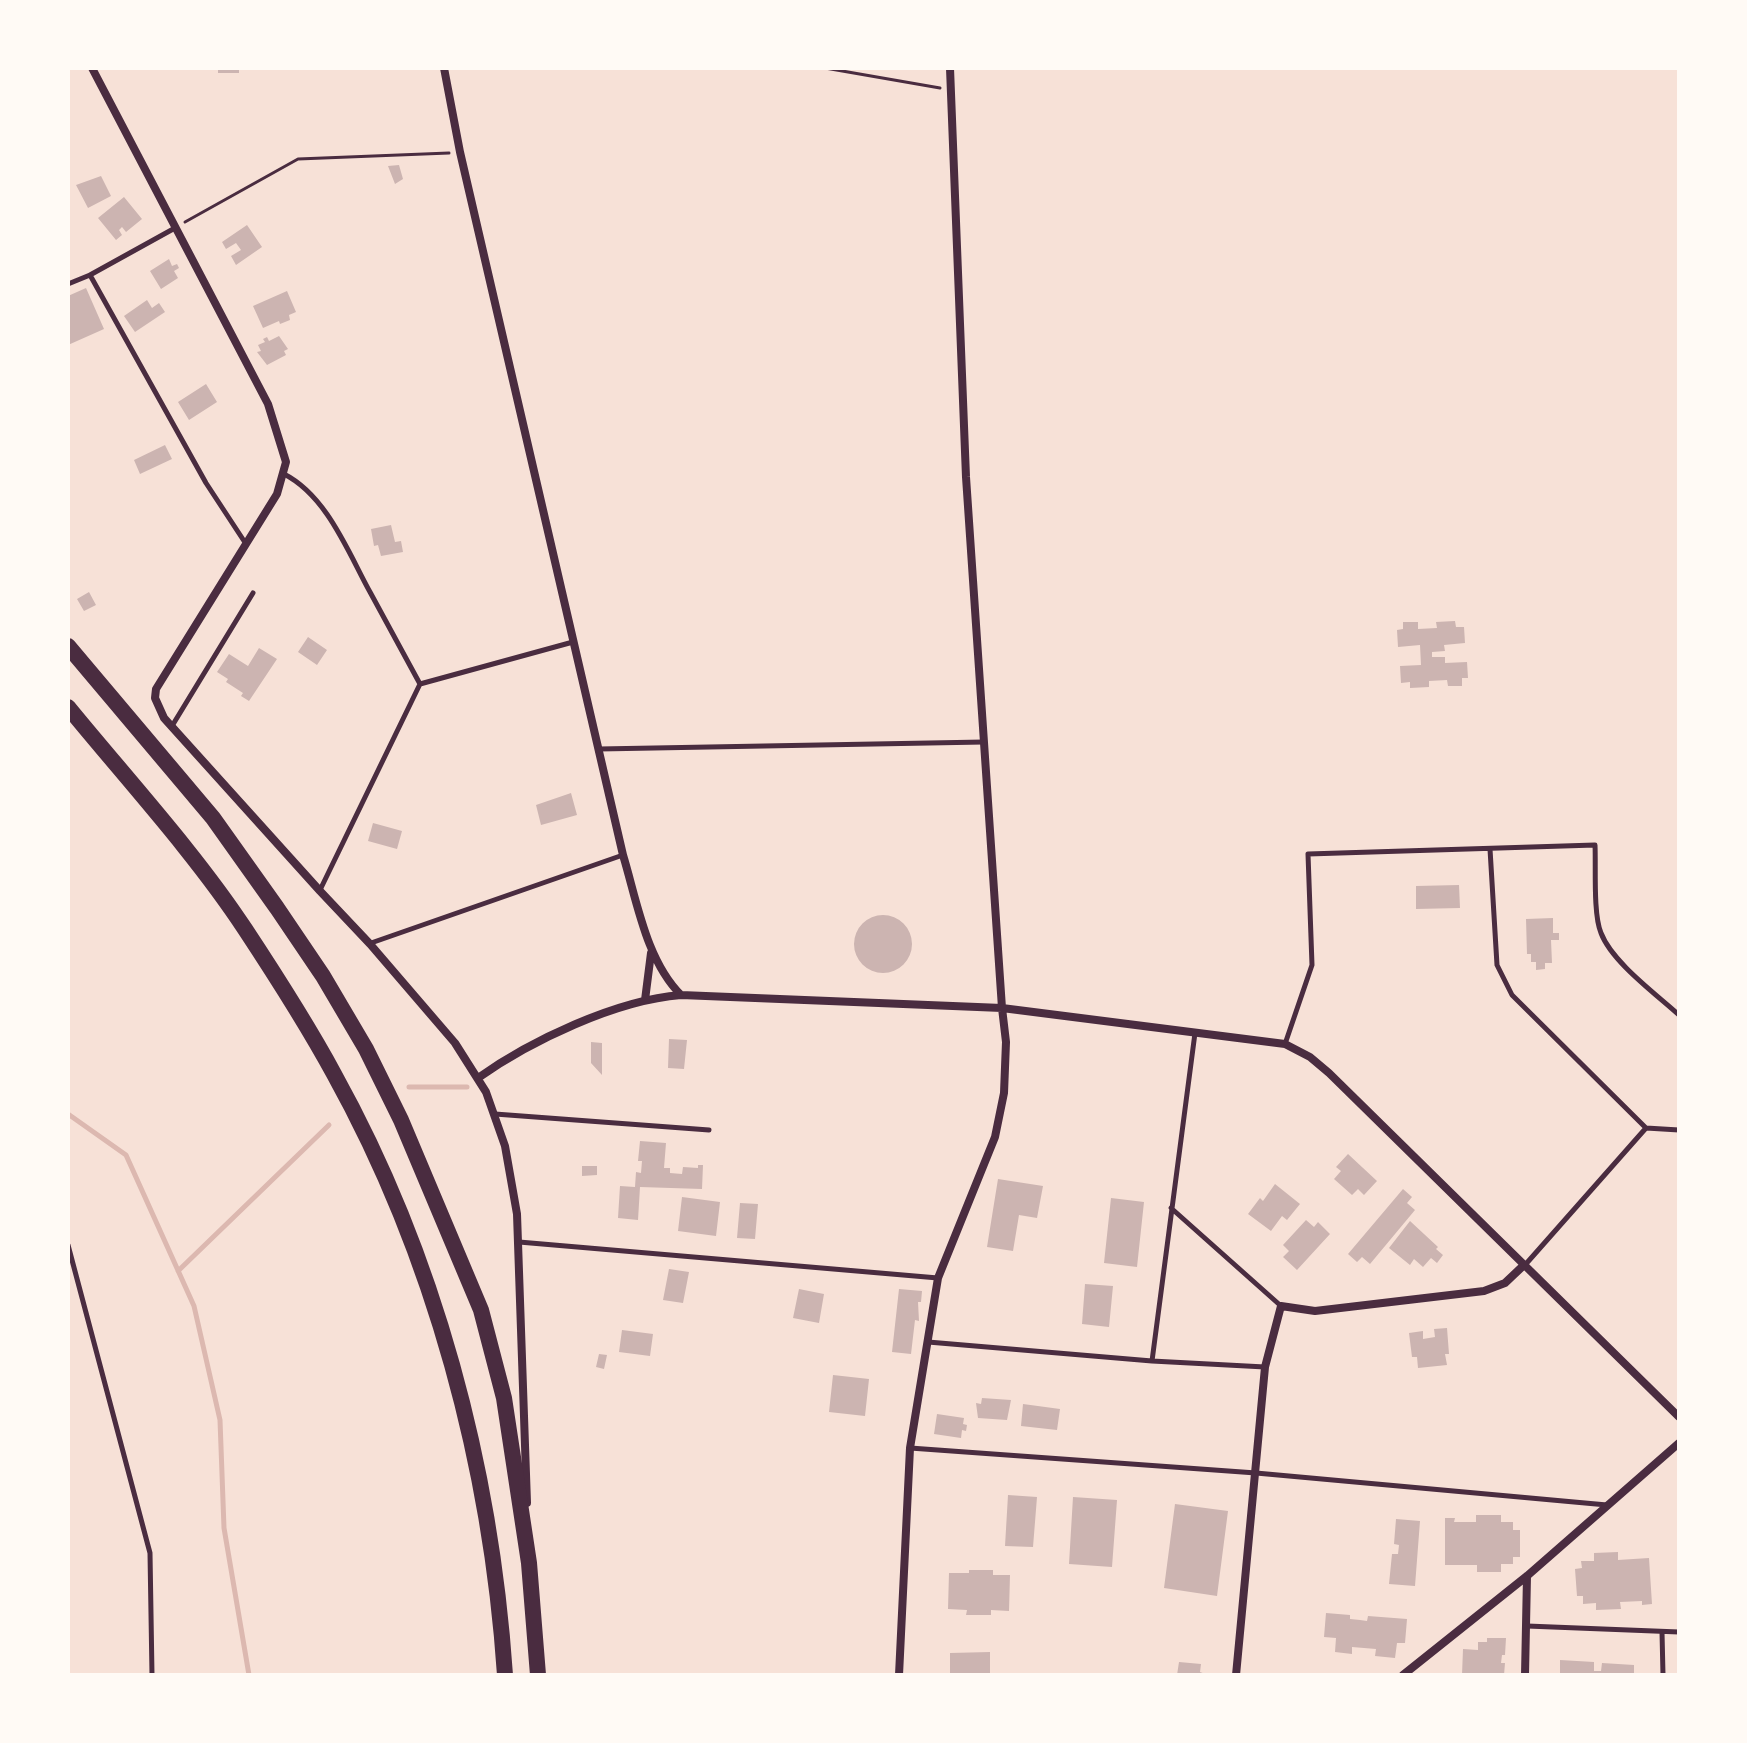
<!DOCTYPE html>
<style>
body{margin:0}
#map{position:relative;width:1747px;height:1743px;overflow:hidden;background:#f7e1d7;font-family:Quicksand,sans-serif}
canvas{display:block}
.frame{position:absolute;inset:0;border:70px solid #fffaf5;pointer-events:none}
</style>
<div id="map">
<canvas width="1747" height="1743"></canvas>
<div class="frame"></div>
</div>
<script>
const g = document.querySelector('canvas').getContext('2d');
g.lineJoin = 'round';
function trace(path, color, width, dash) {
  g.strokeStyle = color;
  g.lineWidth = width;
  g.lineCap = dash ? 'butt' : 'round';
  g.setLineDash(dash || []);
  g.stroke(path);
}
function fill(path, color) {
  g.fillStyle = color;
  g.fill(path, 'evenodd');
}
const stream = new Path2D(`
 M409 1087H467
 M68 1114 126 1155 194 1306 220 1420 224 1528 249 1675
 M178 1271 329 1125`);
const building = new Path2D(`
 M218 68H239V73H218Z
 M399 165 403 179 395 184 388 166Z
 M101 176 111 196 88 208 76 185Z
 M124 197 142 219 126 232 122 227 119 230 122 235 116 240 98 218Z
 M247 225 262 247 236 265 231 256 241 250 236 243 226 249 222 242Z
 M169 259 172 266 177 264 179 268 174 271 178 278 161 289 150 271Z
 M86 288 104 329 68 345V296Z
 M287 291 296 312 289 315 290 320 280 324 279 321 263 328 253 306Z
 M147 300 152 308 159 303 165 312 135 332 124 316Z
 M279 336 288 349 284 351 286 355 267 365 257 352 261 351 258 345 265 342 263 339 267 337 269 341Z
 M206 384 217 402 189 420 178 402Z
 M165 445 172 459 140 474 134 460Z
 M391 525 395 542 401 541 403 552 381 556 378 545 374 546 371 529Z
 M89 592 96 605 84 611 77 599Z
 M1455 621 1456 627H1464L1465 643 1444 645 1445 651 1432 652V657H1445V663L1467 662 1468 678H1462V686H1448L1447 680 1429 681V687L1410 688V682L1401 683 1400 666 1421 665 1420 645 1398 647 1397 630 1403 629V622H1418V629L1437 628 1436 622Z
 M308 637 327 650 317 665 298 652Z
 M259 648 277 659 249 701 241 696 243 693 226 682 228 679 217 672 229 654 248 666Z
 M571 793 577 815 541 825 536 805Z
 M373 823 402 831 397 849 368 841Z
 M1459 885 1460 908 1416 909V886Z
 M854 944a29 29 0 1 1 58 0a29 29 0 1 1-58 0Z
 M1553 918V933H1559V940H1551L1552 963H1545V969L1536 970V962H1531V954H1527L1526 919Z
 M669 1039 687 1040 684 1069 668 1068Z
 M591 1042 602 1043V1075L591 1063Z
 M640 1141 666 1143 664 1168H670V1173L682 1174 683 1167 698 1168V1165H703L702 1189 640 1187 638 1220 618 1218 620 1186 635 1187 636 1172 641 1173 642 1161H638Z
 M1348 1154 1377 1181 1364 1195 1358 1189 1352 1195 1334 1179 1341 1171 1336 1167Z
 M582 1166H597V1175L582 1176Z
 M998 1179 1043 1186 1037 1218 1019 1215 1013 1251 987 1247Z
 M1275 1184 1300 1204 1287 1220 1282 1216 1271 1231 1248 1214 1260 1198 1263 1201Z
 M1403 1189 1412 1197 1407 1203 1415 1210 1370 1264 1362 1257 1357 1262 1348 1254Z
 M682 1197 720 1202 716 1236 678 1231Z
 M1111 1198 1144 1202 1137 1267 1104 1263Z
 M740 1203 758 1204 755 1239 737 1238Z
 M1306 1220 1314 1227 1318 1222 1330 1234 1297 1270 1283 1257 1289 1251 1283 1245Z
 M1410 1221 1438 1247 1436 1249 1443 1255 1437 1263 1431 1258 1423 1267 1414 1259 1410 1265 1389 1248Z
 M669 1269 689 1272 683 1303 663 1300Z
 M1085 1284 1113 1286 1109 1327 1082 1324Z
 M799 1289 824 1294 819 1323 793 1318Z
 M899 1289 922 1291 921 1302H918L919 1321 915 1320 911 1354 892 1352Z
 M1447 1328 1449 1354H1445L1447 1365 1418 1368 1417 1357H1412L1409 1333 1423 1331V1339L1435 1337 1434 1329Z
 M622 1330 653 1334 650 1356 619 1352Z
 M599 1354 607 1355 604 1369 596 1367Z
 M833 1375 869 1379 865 1416 829 1412Z
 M982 1398 1011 1400 1007 1420 978 1418 976 1403 981 1404Z
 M1023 1404 1060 1409 1057 1430 1021 1426Z
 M937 1414 964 1418 963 1424 967 1425 966 1431 962 1430 961 1438 934 1434Z
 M1008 1495 1037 1497 1033 1547 1005 1546Z
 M1073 1497 1117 1500 1112 1567 1069 1564Z
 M1175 1504 1228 1511 1217 1596 1164 1588Z
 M1476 1515H1501V1522H1513V1530H1520V1557H1513V1564H1501V1572H1477V1565H1445V1518H1455L1454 1522H1476Z
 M1396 1519 1420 1521 1415 1586 1389 1584 1392 1554H1398L1399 1545 1394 1544Z
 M1618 1552V1560L1649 1558 1652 1604 1642 1605V1601L1620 1602 1621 1609 1596 1610V1603L1583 1604V1596H1577L1575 1569 1582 1568 1581 1561H1594V1553Z
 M969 1570H993V1575H1010L1009 1611 991 1610V1615H966L967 1610 948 1609 949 1573H969Z
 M1326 1613 1350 1615V1619L1360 1620 1367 1621 1368 1616 1407 1619 1405 1643H1397L1395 1658 1375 1656 1376 1649 1352 1647V1654L1335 1652 1336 1638 1324 1637Z
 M1487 1638H1506L1505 1655H1502L1501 1663H1505L1504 1675H1462L1463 1649 1478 1650V1642H1487Z
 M990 1652V1675H950V1653Z
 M1560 1660 1594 1662V1671H1601L1602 1663 1634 1665V1675H1560Z
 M1179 1662 1201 1664 1200 1672 1208 1675H1177Z`);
const path = new Path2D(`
 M825 68 940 88
 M185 222 298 159 449 153`);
const service = new Path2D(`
 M90 275 206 483 246 544
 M68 284 90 275 175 228
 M284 474C327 496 348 552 370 592 387 623 404 654 420 684
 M172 726 253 593
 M599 749 984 742
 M1490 849 1497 965 1512 995 1646 1128 1679 1130
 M320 890 420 684 573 642
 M371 943 623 855
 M1285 1044 1312 965 1308 854 1595 845C1596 867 1593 914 1601 933 1612 962 1656 994 1679 1015
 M495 1114 709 1130
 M1171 1208 1281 1306
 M519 1242 938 1278
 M68 1245 150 1553 152 1675
 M1525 1265 1646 1128
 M928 1342 1152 1361 1265 1367
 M1152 1361 1195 1033
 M910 1448 1256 1473 1607 1505
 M1527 1626 1679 1632
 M1662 1632 1663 1675`);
const minor = new Path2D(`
 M92 68 268 404 286 462 277 494 156 689 155 698 164 718 320 891 370 944 455 1043 486 1092 505 1146 517 1214 527 1503
 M444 68 460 152 623 855C637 901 646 960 681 995
 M645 1000 651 953
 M478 1078C530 1041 616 1000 681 995L1002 1008 1285 1044 1310 1057 1329 1073 1679 1417
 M899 1675 910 1448 938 1278 995 1137 1004 1093 1006 1042 1002 1008 966 477 950 68
 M1236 1675 1265 1367 1281 1306 1315 1311 1484 1291 1505 1283 1524 1265
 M1403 1675 1527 1576 1679 1443
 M1525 1675 1527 1576`);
const trunk = new Path2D(`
 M68 646 213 818 277 908 323 976 366 1049 401 1120 481 1310 504 1398 529 1563 538 1675
 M68 707C126 778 195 853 245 929 276 976 307 1024 334 1074 435 1256 491 1468 505 1675`);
trace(stream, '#dcb8b0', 5);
fill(building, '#ccb4b1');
trace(path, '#4a2c40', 3);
trace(service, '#4a2c40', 5);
trace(minor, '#4a2c40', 8);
trace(trunk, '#4a2c40', 16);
</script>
